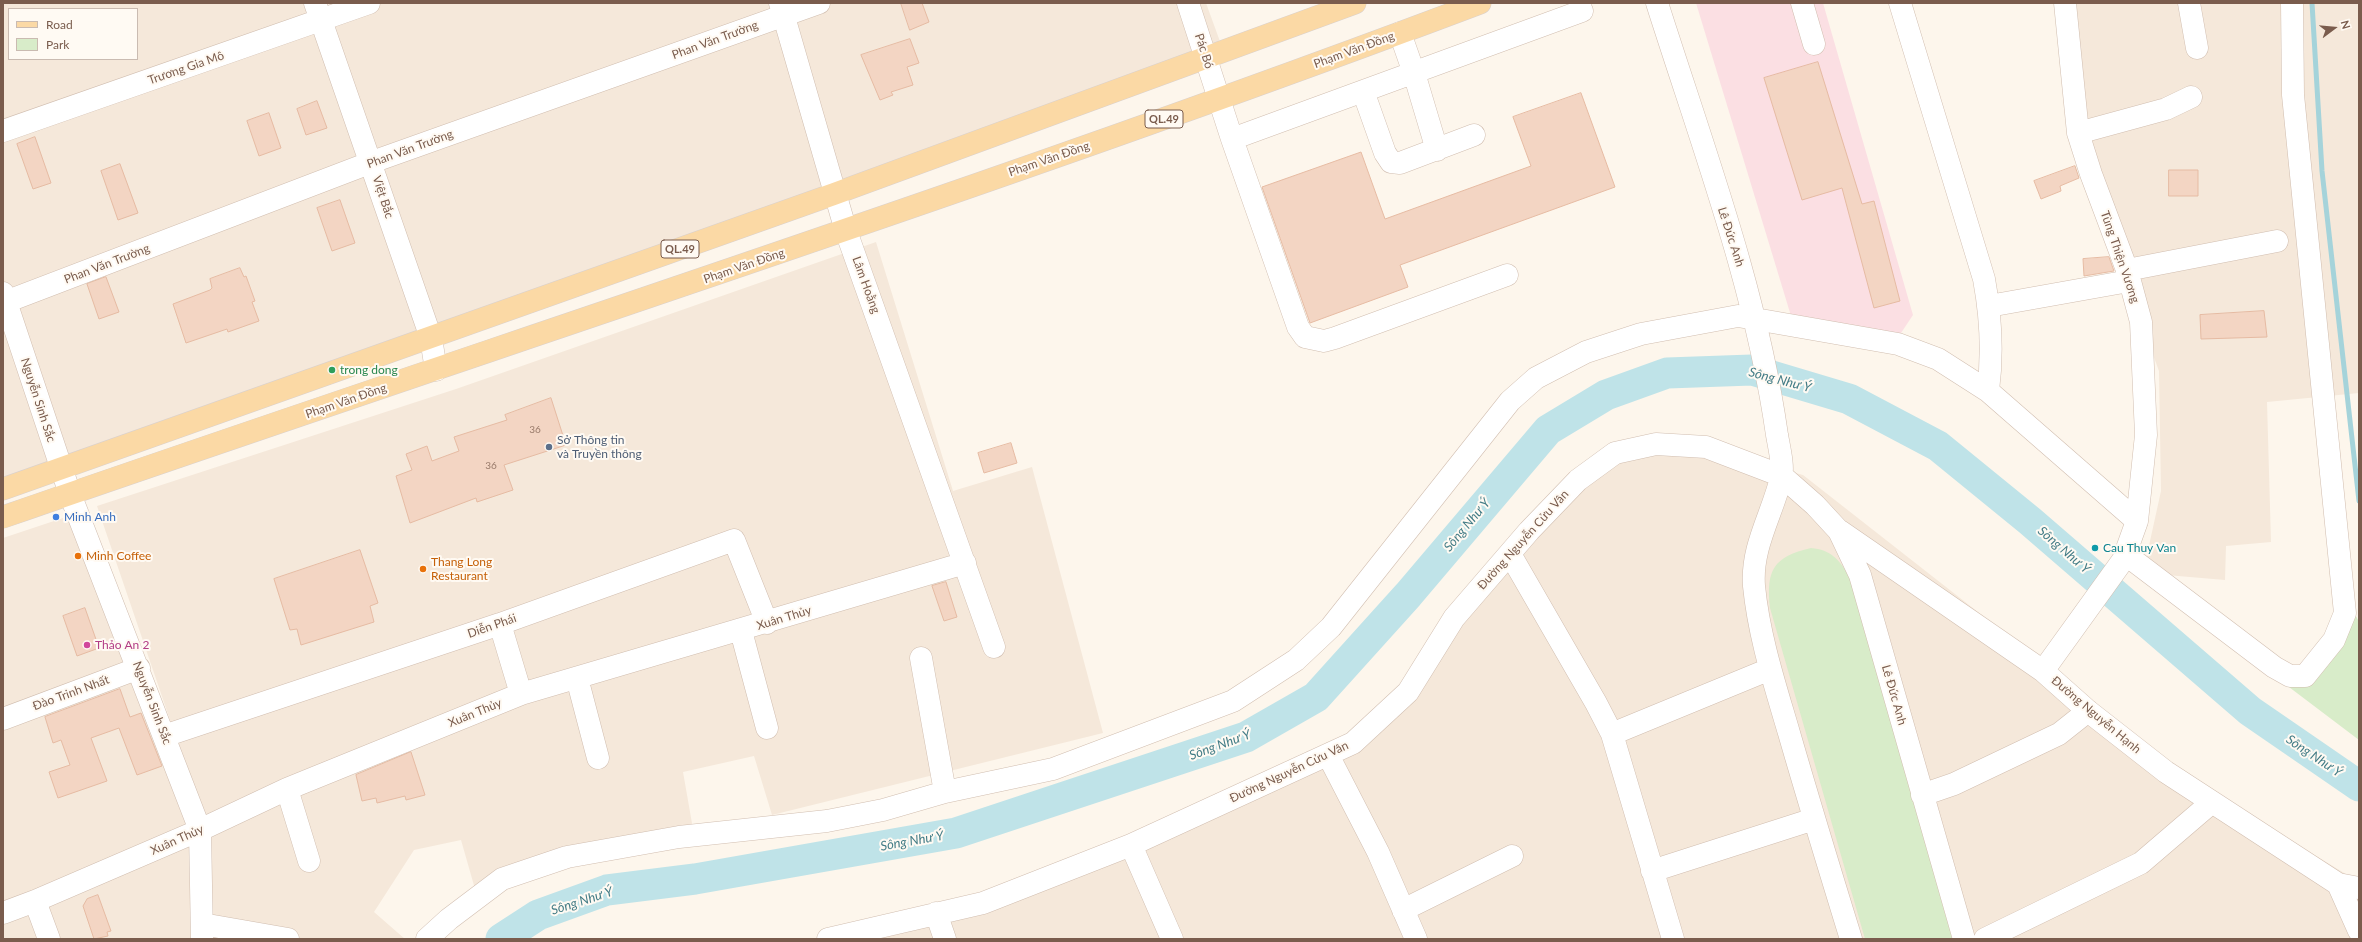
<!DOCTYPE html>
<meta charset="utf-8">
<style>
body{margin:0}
#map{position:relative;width:2362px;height:942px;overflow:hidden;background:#fdf6ec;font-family:Lato,sans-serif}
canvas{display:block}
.frame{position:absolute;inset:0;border:4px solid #7a5c4d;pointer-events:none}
.legend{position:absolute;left:8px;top:8px;width:130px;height:52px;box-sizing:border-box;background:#fffaf3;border:1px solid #cabbb1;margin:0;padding:5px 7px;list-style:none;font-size:12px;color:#7a5c4d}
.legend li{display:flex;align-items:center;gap:8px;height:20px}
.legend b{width:20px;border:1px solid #cabbb1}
.north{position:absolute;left:2314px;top:8px;width:40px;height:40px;-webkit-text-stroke:3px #fffaf3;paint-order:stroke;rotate:74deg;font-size:11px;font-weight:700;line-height:16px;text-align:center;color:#7a5c4d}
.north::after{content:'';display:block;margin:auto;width:14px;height:18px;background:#7a5c4d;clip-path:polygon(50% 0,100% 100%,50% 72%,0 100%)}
</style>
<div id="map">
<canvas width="2362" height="942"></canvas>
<div class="frame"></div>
<ul class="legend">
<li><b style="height:5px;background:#fbd9a5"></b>Road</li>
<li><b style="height:11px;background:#d8ecc9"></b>Park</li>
</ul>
<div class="north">N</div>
</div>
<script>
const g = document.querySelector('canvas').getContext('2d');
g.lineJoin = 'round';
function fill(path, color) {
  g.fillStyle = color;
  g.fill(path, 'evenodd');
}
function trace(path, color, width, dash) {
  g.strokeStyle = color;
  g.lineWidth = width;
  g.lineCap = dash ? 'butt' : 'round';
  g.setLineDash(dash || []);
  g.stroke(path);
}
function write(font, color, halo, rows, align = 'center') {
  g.font = font + ' Lato,sans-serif';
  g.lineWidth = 4;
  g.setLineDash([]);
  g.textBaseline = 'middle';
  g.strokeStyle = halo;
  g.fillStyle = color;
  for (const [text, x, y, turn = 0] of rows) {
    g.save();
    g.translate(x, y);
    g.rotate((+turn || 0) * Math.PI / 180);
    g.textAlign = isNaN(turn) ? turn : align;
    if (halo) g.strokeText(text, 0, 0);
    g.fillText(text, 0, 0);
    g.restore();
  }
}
const residential = new Path2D(`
 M3 3H320L322 10 345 3H1206L1226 58 3 491ZM9 9H137V59H9Z
 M2069 3H2359V393L2267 402 2271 542 2226 546 2225 580 2143 573 2161 491 2159 371 2087 174Z
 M876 242 953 491 1032 467 1103 733 772 815 754 756 683 772 693 829 475 889 461 840 414 850 374 912 405 939H211L197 799 97 506 456 389Z
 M1690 444 1803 475 2195 782 2354 879 2359 880V939H845L964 911 1361 742 1595 462Z
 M69 516 179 789 192 852 194 939H3V538Z`);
const medical = new Path2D(`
 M1696 3H1823L1913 315 1899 336 1791 316Z`);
const green = new Path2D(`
 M1811 548C1831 550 1839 559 1849 576L1954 939H1865L1770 608C1766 570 1773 557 1811 548Z
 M2352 608 2359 622V740L2285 684Z`);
const stream = new Path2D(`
 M2312 3 2322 171 2359 501`);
const river = new Path2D(`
 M501 939 538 915 607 890 695 879 956 833 1246 737 1316 697 1408 595 1548 430 1606 395 1667 373 1752 370 1849 399 1938 446 2030 521 2250 711 2359 786`);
const building = new Path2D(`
 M901 3H922L929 22 910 30Z
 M910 39 919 63 907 67 913 85 891 92 893 95 880 100 861 55Z
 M1818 62 1862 204 1874 201 1900 301 1874 308 1842 188 1802 200 1764 78Z
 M1581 93 1615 187 1400 265 1408 287 1310 323 1262 187 1361 152 1385 219 1531 166 1513 117Z
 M317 101 327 128 306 135 297 109Z
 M269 113 281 148 259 156 247 121Z
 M35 137 51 183 33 189 17 144Z
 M120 164 138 213 118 220 101 171Z
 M2075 166 2079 178 2060 186 2061 191 2041 199 2034 181Z
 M2169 170H2198V196H2169Z
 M340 200 355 243 332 251 317 208Z
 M2109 257 2114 271 2084 276 2083 259Z
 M240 268 244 277 246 276 255 301 252 302 259 321 228 332 227 329 186 343 173 304 210 290 212 288 210 279Z
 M106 277 119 312 99 319 87 284Z
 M2264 311 2267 337 2201 339 2200 315Z
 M551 398 566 445 504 465 513 490 477 502 476 498 410 523 396 476 412 470 406 454 427 446 432 461 459 451 454 437 507 420 505 415Z
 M1011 443 1017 463 984 473 978 453Z
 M360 550 378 603 370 606 374 622 301 645 297 629 290 630 274 579Z
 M946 582 957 617 944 621 932 586Z
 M85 608 99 648 77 656 63 616Z
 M120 689 130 717 141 713 162 766 137 775 119 728 91 738 107 781 58 798 49 772 70 765 61 740 53 743 45 717Z
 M411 752 425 795 406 800 405 796 377 803 376 798 362 801 356 775Z
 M98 895 111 931 107 932 108 936 94 939 83 906 87 899Z`);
const minor = new Path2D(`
 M315 3 431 338 436 370
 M780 3 846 231 994 647
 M1188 3 1232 139 1298 327 1305 337 1324 341 1335 338 1507 275
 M1657 3C1702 145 1756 287 1777 435 1779 447 1784 466 1781 478 1772 515 1751 547 1754 586 1759 637 1775 685 1789 733 1809 802 1830 871 1851 939
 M1802 3 1814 44
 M1900 3 1984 279C1991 317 1993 353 1988 391
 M2189 3 2197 48
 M1400 33 1414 73 1437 150
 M1363 91 1385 153 1391 162 1400 163 1474 135
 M3 131 369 3
 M2078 133 2166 109 2191 97
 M1232 139 1582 11
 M2127 270 2277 241
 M3 293 70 494 200 830 202 939
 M3 303 372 162 819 3
 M1989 306 2129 281
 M1840 531 2043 671 2088 711 2166 772 2338 884 2359 888
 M1510 554 1596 703 1612 734 1673 939
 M2125 554 2274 667 2290 676H2305L2334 640 2345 613 2293 95 2292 3
 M500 624 521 694
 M741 631 767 728
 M921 658 945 792
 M2043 671 2123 560 2137 521 2146 435 2141 322 2127 270 2091 174 2078 133 2065 3
 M577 678 598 758
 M3 719 139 668
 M1612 734 1770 669
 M164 736 500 624 734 540 767 623
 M1328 755 1378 852 1416 939
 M287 789 309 861
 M1922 795 1954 784 2059 734 2088 711
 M1131 845 1172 939
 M1652 871 1814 819
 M2338 884 2359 931
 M35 901 49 939
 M1403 910 1512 856
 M3 913 35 901 200 830 287 789 521 694 965 563
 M936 913 945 939
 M202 924 288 939
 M427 939 449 919 502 879 567 857 679 837 827 821 883 810 945 792 1053 769 1233 701 1296 660 1331 627 1510 401 1536 378 1586 352 1641 334 1738 316 1898 344 1938 359 1988 391 2137 521
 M828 939 983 903 1131 845 1353 743 1408 692 1454 618 1529 531 1578 480 1615 453 1656 444 1706 447 1782 476 1815 505 1839 531 1860 575 1964 939
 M1985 939 2141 863 2211 803`);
const major = new Path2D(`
 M3 489 834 194 1355 3
 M3 517C495 346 992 187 1480 3`);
const markers = [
 [332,370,4,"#2e9e5b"],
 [549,447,4,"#5c6f8a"],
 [56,517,4,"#3f7fe0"],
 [2095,548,4,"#0f9aa8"],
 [78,556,4,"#e8710a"],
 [423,569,4,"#e8710a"],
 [87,645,4,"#d1479c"]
];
const numberNames = [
 ["36",535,430],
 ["36",491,466]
];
const shields = [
 [1164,119,38],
 [680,249,38]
];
const shieldNames = [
 ["QL.49",1164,119],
 ["QL.49",680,249]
];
const streetNames = [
 ["Phan Văn Trường",715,40,-20],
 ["Phạm Văn Đồng",1354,50,-20],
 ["Pác Bó",1204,51,72],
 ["Trương Gia Mô",186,68,-19],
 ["Phan Văn Trường",410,149,-20],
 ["Phạm Văn Đồng",1049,159,-19],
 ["Việt Bắc",383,197,72],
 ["Lê Đức Anh",1731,237,72],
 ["Tùng Thiện Vương",2120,257,71],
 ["Phan Văn Trường",107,264,-21],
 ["Phạm Văn Đồng",744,266,-19],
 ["Lâm Hoằng",866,285,70],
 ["Nguyễn Sinh Sắc",38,400,72],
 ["Phạm Văn Đồng",346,401,-19],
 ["Đường Nguyễn Cửu Vân",1523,540,-48],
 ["Xuân Thủy",784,618,-17],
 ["Diễn Phái",492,626,-19],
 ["Đào Trinh Nhất",71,693,-20],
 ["Lê Đức Anh",1894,695,74],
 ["Nguyễn Sinh Sắc",152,703,69],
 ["Xuân Thủy",475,713,-22],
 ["Đường Nguyễn Hạnh",2096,715,40],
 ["Đường Nguyễn Cửu Vân",1289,772,-25],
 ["Xuân Thủy",177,840,-24]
];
const leisureNames = [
 ["trong dong",340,370]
];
const serviceNames = [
 ["Sở Thông tin",557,440],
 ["và Truyền thông",557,454]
];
const shopNames = [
 ["Minh Anh",64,517]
];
const cultureNames = [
 ["Cau Thuy Van",2103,548]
];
const foodNames = [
 ["Minh Coffee",86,556],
 ["Thang Long",431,562],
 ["Restaurant",431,576]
];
const hotelNames = [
 ["Thảo An 2",95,645]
];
const waterNames = [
 ["Sông Như Ý",1780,380,15],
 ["Sông Như Ý",1467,525,-50],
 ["Sông Như Ý",2064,550,41],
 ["Sông Như Ý",1220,745,-20],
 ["Sông Như Ý",2314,756,34],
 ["Sông Như Ý",912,841,-10],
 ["Sông Như Ý",582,901,-18]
];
fill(residential, '#f5e8da');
fill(medical, '#fbdfe3');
fill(green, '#d8ecc9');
trace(stream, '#a5d3da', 5);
trace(river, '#bfe3e8', 31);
fill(building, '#f3d5c3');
trace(building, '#e6bba3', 1);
trace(minor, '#d1beb0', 23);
trace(major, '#dad1cd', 23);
trace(minor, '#fff', 22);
trace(major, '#fbd9a5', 22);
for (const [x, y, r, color] of markers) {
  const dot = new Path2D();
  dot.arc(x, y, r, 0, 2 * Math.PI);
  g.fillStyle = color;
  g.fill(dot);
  trace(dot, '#fffaf3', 1.5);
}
write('10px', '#987a6a', null, numberNames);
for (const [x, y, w] of shields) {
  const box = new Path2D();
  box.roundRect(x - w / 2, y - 9, w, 18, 3);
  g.fillStyle = '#fffaf3';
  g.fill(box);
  trace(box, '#7a5c4d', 1);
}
write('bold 11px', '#7a5c4d', null, shieldNames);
write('12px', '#7a5c4d', '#fffaf3', streetNames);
write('12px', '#27864d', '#fffaf3', leisureNames, 'left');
write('12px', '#4e5e75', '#fffaf3', serviceNames, 'left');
write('12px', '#366cbe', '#fffaf3', shopNames, 'left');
write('12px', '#0d838f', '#fffaf3', cultureNames, 'left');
write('12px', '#c56008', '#fffaf3', foodNames, 'left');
write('12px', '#b23c85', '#fffaf3', hotelNames, 'left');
write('italic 13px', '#437c86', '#fffaf3', waterNames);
</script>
